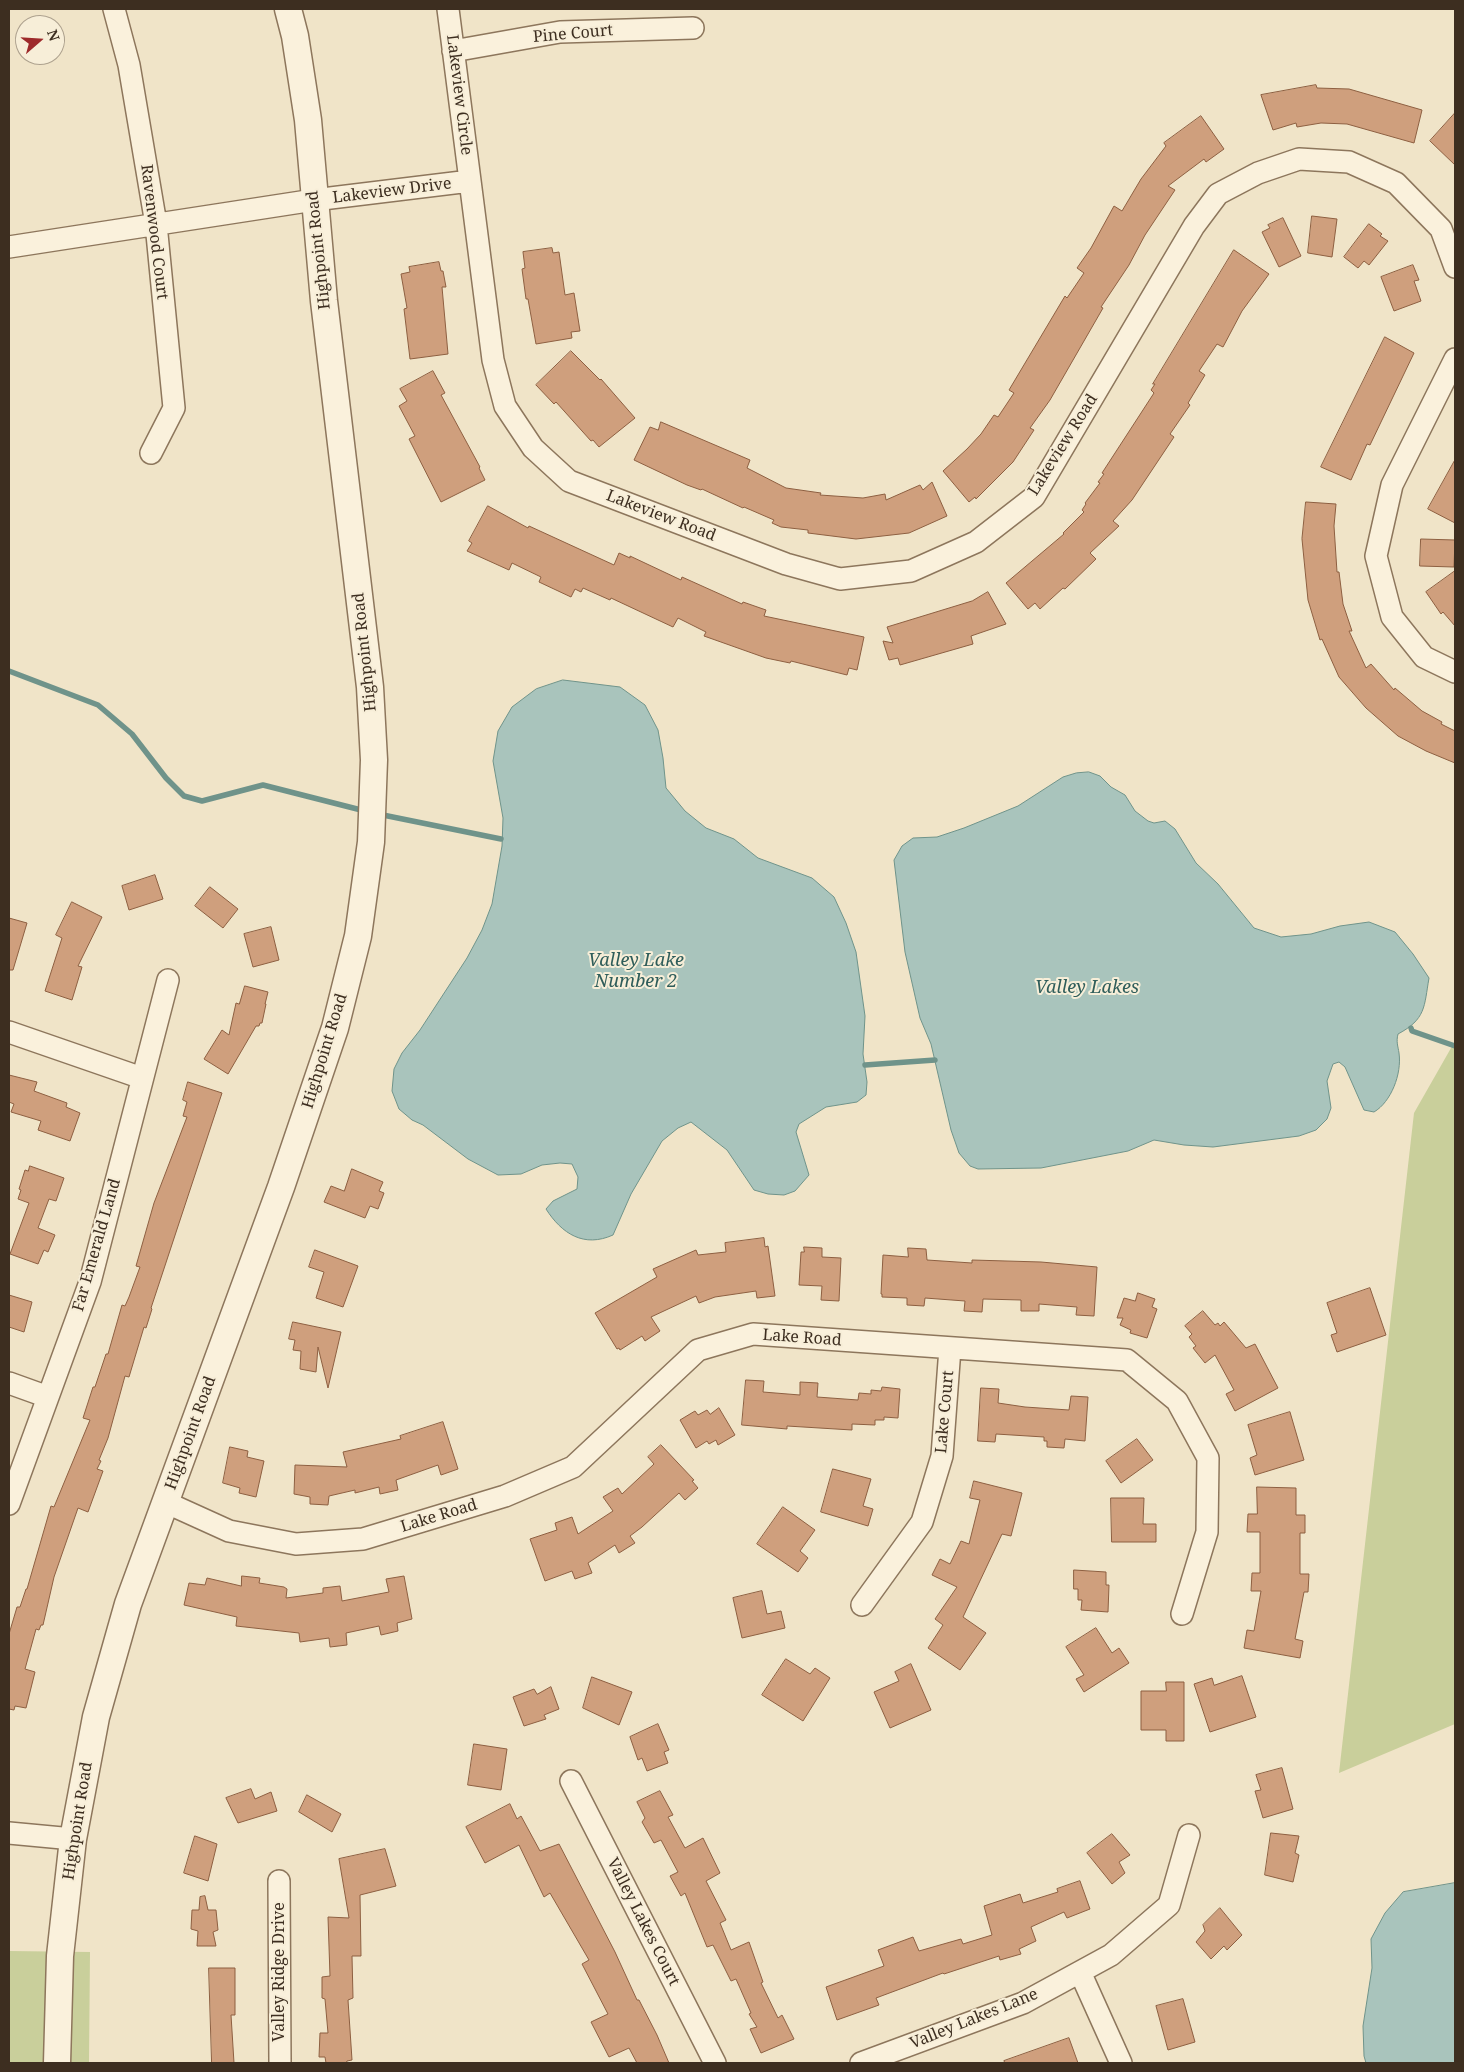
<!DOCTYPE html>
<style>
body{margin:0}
#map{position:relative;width:1464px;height:2072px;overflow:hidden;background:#f0e4c8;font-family:"Noto Serif",serif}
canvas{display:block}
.frame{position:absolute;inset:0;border:10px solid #3d2e20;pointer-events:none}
.north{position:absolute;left:15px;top:15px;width:50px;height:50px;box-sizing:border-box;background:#f7eed8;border:1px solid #ada18e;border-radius:50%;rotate:71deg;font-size:14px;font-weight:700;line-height:20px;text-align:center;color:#3d2e20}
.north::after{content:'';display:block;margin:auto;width:18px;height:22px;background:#9e2a2b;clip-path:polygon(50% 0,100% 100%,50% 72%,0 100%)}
</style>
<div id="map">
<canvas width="1464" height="2072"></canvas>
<div class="frame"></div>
<div class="north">N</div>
</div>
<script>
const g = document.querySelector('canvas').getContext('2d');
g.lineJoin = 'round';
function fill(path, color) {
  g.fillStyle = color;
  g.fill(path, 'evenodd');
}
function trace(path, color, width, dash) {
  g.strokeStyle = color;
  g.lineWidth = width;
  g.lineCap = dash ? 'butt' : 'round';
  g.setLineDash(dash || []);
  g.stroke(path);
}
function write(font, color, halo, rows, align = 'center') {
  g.font = font + ' "Noto Serif",serif';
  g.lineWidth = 4;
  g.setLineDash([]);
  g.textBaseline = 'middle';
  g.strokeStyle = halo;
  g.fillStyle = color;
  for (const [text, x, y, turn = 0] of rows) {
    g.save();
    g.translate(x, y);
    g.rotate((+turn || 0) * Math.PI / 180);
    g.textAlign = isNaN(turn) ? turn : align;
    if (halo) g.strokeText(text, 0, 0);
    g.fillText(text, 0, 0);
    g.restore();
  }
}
const green = new Path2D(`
 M1455 1041V1724L1339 1773 1414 1113Z
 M9 1951 90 1952 89 2063H9Z`);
const water = new Path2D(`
 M563 680 620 687 645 705 658 730 663 758 666 788 685 811 706 828 734 839 758 858 812 878 834 897 846 923 856 952 865 1016 863 1054 867 1082 866 1095 857 1102 826 1107 799 1124 796 1132 809 1175 795 1191 784 1195 768 1194 754 1190 727 1150 691 1122 678 1128 662 1141 631 1194 613 1235C584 1248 562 1234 546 1209L553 1201 577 1189 578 1177 572 1164 560 1163 542 1165 521 1174 498 1175 468 1159 423 1125 412 1120 399 1109 392 1091 394 1069 402 1053 420 1030 467 958 482 930 492 904 502 846 503 818 493 761 498 731 512 707 536 689Z
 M1089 772 1100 776 1111 787 1125 795 1135 811 1148 821 1154 823 1165 821 1175 829 1196 863 1218 884 1254 928 1281 937 1311 934 1340 926 1369 922 1395 932 1413 954 1429 978C1424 1007 1426 1019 1398 1034 1396 1042 1398 1046 1399 1053 1402 1074 1391 1102 1374 1112L1364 1110 1345 1067 1339 1062 1333 1064 1327 1081 1331 1108 1327 1119 1316 1130 1299 1136 1213 1147 1184 1145 1154 1140 1128 1151 1041 1168 978 1169 970 1166 959 1153 951 1130 931 1044 920 1018 905 952 894 860 902 846 913 838 937 837 964 828 1018 806 1063 777 1076 773Z
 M1455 1883V2063H1366L1364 2056 1363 2026 1372 1968 1371 1939 1385 1913 1403 1892Z`);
const stream = new Path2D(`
 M9 671 98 705 132 734 166 778 184 796 202 801 263 785 365 811
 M378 814 501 839
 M1411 1028 1412 1031 1455 1046
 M865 1065 935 1060`);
const building = new Path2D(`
 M1316 85 1317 88 1349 89 1422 110 1414 143 1347 124 1321 123 1297 127 1296 123 1273 130 1261 95Z
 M1455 113V165L1430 141Z
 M1201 116 1224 149 1206 162 1204 159 1168 186 1175 190 1145 235 1129 265 1101 307 1103 308 1050 400 1030 428 1034 430 1013 462 976 499 975 497 969 502 943 471 967 449 981 434 994 415 998 417 1014 393 1009 390 1065 296 1067 298 1084 273 1077 268 1091 248 1114 206 1122 211 1141 179 1166 146 1164 143Z
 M1312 216 1337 219 1332 257 1308 253Z
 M1283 218 1301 256 1279 267 1262 232 1270 228 1268 225Z
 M1369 224 1382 234 1380 236 1388 241 1369 265 1364 261 1358 268 1344 257Z
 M552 248 553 253 559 252 565 295 574 293 580 331 571 332 572 338 536 344 528 299H526L522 269 525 268 523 252Z
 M1234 250 1269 274 1242 311 1223 347 1217 344 1199 371 1205 375 1188 403 1190 405 1170 434 1174 437 1132 500 1113 521 1119 526 1090 553 1096 559 1065 589 1063 588 1040 609 1035 603 1028 609 1006 583 1064 534 1063 533 1084 512 1082 510 1086 504 1085 503 1100 483 1098 482 1104 474 1102 473 1154 393 1151 390 1155 384H1153Z
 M439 262 441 271H443L446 287H442L448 354 410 359 404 309 407 308 401 274 410 272 409 267Z
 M1413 265 1419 280 1414 281 1421 301 1394 311 1381 277Z
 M1385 337 1414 353 1370 445 1367 444 1351 480 1321 467Z
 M571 351 600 380 601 379 635 418 599 447 593 440 591 441 556 402 554 404 536 385Z
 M433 371 445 393 441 395 480 467 479 468 485 480 441 502 409 439 415 436 399 406 407 401 400 389Z
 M661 422 750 460 747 468 786 488 821 493 820 495 863 498 885 494 886 500 920 485 923 490 932 482 947 516 909 533 856 539 808 533V530L781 527 772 523 774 520 744 507 743 508 702 489 701 490 687 485 634 460 650 427 658 430Z
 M1455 460V523L1428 509Z
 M1306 502 1336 504 1334 526 1337 572H1339L1343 604 1352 631H1349L1366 668 1371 664 1394 690 1395 688 1422 711 1442 722 1441 724 1455 731V763L1426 751 1398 736 1366 708 1339 677 1322 639 1320 640 1308 600 1302 539Z
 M488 506 528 528 529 526 614 565 619 553 630 558V556L681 580 682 577 742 604 743 602 766 610 764 616 864 637 857 670 849 668 847 675 791 661 790 663 766 658 704 636 706 632 678 618 673 627 611 598 610 600 583 588 581 592 575 589 571 597 539 582 541 577 512 563 509 570 467 551 472 543 469 541Z
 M1421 539 1455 540 1454 567 1420 566Z
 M1455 571V626L1443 612 1441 614 1426 592Z
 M988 592 1006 624 971 636 973 644 900 665 898 658 889 660 883 641 893 643 887 627 972 601Z
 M155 875 163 899 129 910 122 886Z
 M210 887 238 909 223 928 195 906Z
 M72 902 102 917 78 966 82 967 72 1000 45 991 62 938 56 935Z
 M9 918 27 923 13 970H9Z
 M271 927 279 960 253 967 244 934Z
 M245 986 268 992 265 1004H266L262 1023H260L259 1026H256L228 1074 204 1059 222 1030 229 1035 236 1003 239 1004Z
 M9 1075 37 1082 34 1091 67 1103 66 1107 80 1113 70 1141 38 1130 41 1121 11 1112 14 1104 9 1102Z
 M188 1082 222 1093 151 1308 152 1309 146 1328 144 1327 129 1377 125 1376 108 1438 99 1460 101 1461 97 1469 103 1471 88 1512 78 1508 54 1577 43 1625H41L39 1630 36 1629 25 1669 35 1672 26 1708 15 1706 14 1710 9 1709V1634L17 1607H20L26 1589H27L51 1506 54 1507 90 1420 83 1418 93 1387H95L106 1354H108L122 1305 125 1306 129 1297 140 1267 136 1266 154 1203 187 1117 183 1116 187 1102 183 1100Z
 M30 1166 64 1178 56 1201 49 1199 38 1228 55 1235 48 1252 44 1250 38 1264 10 1254 29 1203 18 1199 21 1190 19 1189 25 1170 28 1171Z
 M352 1169 383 1182 379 1191 384 1193 378 1209 370 1206 365 1218 324 1202 331 1186 344 1191Z
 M764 1238 765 1247 768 1246 775 1296 757 1298 756 1291 715 1297 699 1303 696 1296 651 1317 660 1331 645 1341 642 1336 620 1350 619 1348 617 1349 595 1313 657 1277 653 1269 696 1250 698 1255 726 1252 725 1243Z
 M804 1247 822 1248V1257L841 1258 839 1301 821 1300 822 1286 799 1285 801 1252H804Z
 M908 1248 926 1249 927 1260 972 1263V1260L1041 1262 1097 1267 1094 1316 1076 1315 1077 1307 1039 1304V1311H1021V1300L983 1299 982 1312 964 1311 965 1301 925 1298 924 1306 907 1305V1298L882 1297V1294H881L883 1255 908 1257Z
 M315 1250 358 1266 343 1307 316 1298 324 1272 309 1267Z
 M1370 1288 1386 1335 1337 1352 1331 1335 1337 1333 1327 1303Z
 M1138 1293 1155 1299 1152 1307 1157 1309 1147 1338 1130 1333 1131 1330 1120 1325 1123 1318H1117L1124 1298 1135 1301Z
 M9 1295 32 1302 24 1332 9 1327Z
 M1203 1311 1215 1325 1218 1323 1220 1326 1224 1322 1246 1348 1255 1344 1278 1388 1235 1411 1226 1394 1234 1390 1215 1355 1205 1363 1193 1348 1196 1346 1189 1337 1192 1334 1185 1326Z
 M293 1322 341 1332 328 1388 318 1347 316 1372 300 1369 301 1351 293 1350 295 1340 289 1339Z
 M746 1380 764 1381 763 1392 800 1395V1382L818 1383 817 1397 858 1400 859 1393 871 1394V1390L881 1391 882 1387 900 1389 898 1418 884 1417V1420H875V1425L852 1424V1430L787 1426V1429L742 1425Z
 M981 1388 999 1389 998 1403 1025 1407 1069 1410 1071 1396 1088 1397 1085 1441 1065 1439 1064 1448 1047 1447V1441H1044V1437L996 1434 995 1442 978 1441Z
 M719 1408 735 1435 718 1445 716 1440 709 1444 707 1441 696 1448 680 1420 695 1411 698 1415 707 1410 710 1414Z
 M1290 1412 1304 1460 1255 1475 1250 1458 1257 1455 1248 1425Z
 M443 1422 458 1469 441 1475 438 1465 396 1480 398 1490 380 1494 379 1487 355 1493V1490L329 1496 328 1505 310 1504V1497L294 1494 295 1465 347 1467 343 1452 401 1439 400 1436Z
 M1137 1439 1153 1460 1121 1483 1106 1461Z
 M661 1445 694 1480 692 1481 698 1488 685 1500 679 1493 642 1527 630 1536 635 1543 619 1553 615 1545 588 1563 592 1573 575 1579 572 1571 545 1581 530 1539 557 1530 555 1523 572 1517 578 1534 613 1511 603 1497 618 1488 622 1494 654 1464 648 1457Z
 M230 1447 248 1451 247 1457 264 1461 256 1497 239 1493 240 1488 223 1483Z
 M833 1469 871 1479 863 1506 873 1509 868 1526 821 1512Z
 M974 1481 1022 1493 1011 1536 1002 1534 963 1617 986 1633 960 1670 928 1648 943 1625 935 1619 957 1587 932 1575 940 1559 950 1564 961 1541 969 1544 980 1500 970 1498Z
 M1257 1487 1296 1488V1515H1305V1533H1300V1574H1309L1308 1592H1304L1295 1639 1303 1641 1300 1658 1244 1648 1247 1630 1254 1631 1261 1591H1251L1252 1573H1260V1532H1247L1248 1514H1257Z
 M1111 1498H1144L1143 1524H1156V1542H1112Z
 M783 1507 815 1530 800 1551 808 1558 798 1572 757 1544Z
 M1074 1570 1106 1572V1585H1109L1108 1612 1081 1610 1082 1600H1078V1589H1074Z
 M242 1576 260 1578 259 1583 284 1587 287 1589 286 1598 323 1593V1588L340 1586 342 1601 389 1592 386 1579 404 1576 412 1619 397 1623 398 1631 381 1635 379 1626 346 1633 347 1645 330 1647 329 1638 300 1642 299 1633 236 1626 237 1617 184 1605 189 1583 205 1585 207 1578 241 1586Z
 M762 1591 767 1614 781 1611 785 1628 742 1638 733 1598Z
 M1096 1628 1112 1653 1119 1648 1129 1663 1084 1692 1076 1679 1084 1675 1066 1647Z
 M786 1659 810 1674 815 1668 830 1678 803 1721 762 1695Z
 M911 1664 931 1710 890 1728 874 1692 899 1681 895 1672Z
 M1242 1676 1256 1717 1210 1732 1194 1684 1212 1678 1214 1685Z
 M592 1677 632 1692 619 1725 583 1708Z
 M1166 1682H1184V1741H1166V1730H1141V1691H1166Z
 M551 1687 559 1709 544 1715 546 1719 524 1726 513 1697 534 1689 537 1694Z
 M658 1724 669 1750 664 1752 668 1763 647 1771 642 1758 638 1760 630 1737Z
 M474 1744 507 1749 501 1790 468 1785Z
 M1282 1768 1293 1809 1263 1818 1255 1791 1261 1790 1256 1775Z
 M251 1789 255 1799 271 1792 277 1811 238 1823 226 1798Z
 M660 1791 673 1815 668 1817 685 1848 703 1838 720 1873 706 1881 726 1920 720 1923 731 1950 749 1942 763 1982 761 1983 778 2018 782 2015 794 2039 761 2053 750 2029 757 2027 749 2014 751 2013 736 1979 731 1981 713 1945 707 1947 685 1893 681 1896 670 1876 678 1872 661 1840 654 1843 642 1822 645 1818 637 1802Z
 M307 1795 341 1814 332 1832 299 1812Z
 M510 1804 517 1819 521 1816 540 1851 559 1844 615 1952 637 2000H639L657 2035 669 2063H637L629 2048 609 2057 591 2022 608 2014 582 1964 589 1960 550 1893 544 1897 519 1845 485 1863 466 1827Z
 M1271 1833 1299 1836 1295 1853 1299 1855 1293 1882 1265 1875Z
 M1112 1834 1130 1855 1119 1862 1125 1873 1112 1884 1087 1853Z
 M195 1836 217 1844 208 1881 184 1873Z
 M385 1849 396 1886 360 1895 361 1956H352L353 1998 348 2000 352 2060 347 2061 346 2063H326L325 2057H319L320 2033H328L325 1999 322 1998V1977L330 1976 328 1917 349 1918 339 1859Z
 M1080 1881 1090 1909 1067 1918 1064 1912 1031 1927 1036 1941 1019 1949 1021 1954 1000 1960 999 1956 944 1974 943 1973 876 1998 879 2005 837 2020 826 1987 884 1966 878 1950 913 1937 919 1951 961 1939 963 1944 992 1935 984 1906 1020 1894 1023 1903 1058 1892 1057 1889Z
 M205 1896 208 1910H216L218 1930 213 1932 216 1946H197L198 1931 191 1929 192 1910H199L200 1897Z
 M1220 1908 1242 1935 1227 1950 1224 1946 1211 1959 1196 1942 1205 1931 1203 1925Z
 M209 1968H235V2015H231L234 2063H212Z
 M1183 1999 1195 2042 1168 2050 1156 2006Z
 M1069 2038 1078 2063H1005L1004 2061Z`);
const minor = new Path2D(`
 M114 9 129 65 156 224 174 408 151 453
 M448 9 493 360 505 406 533 448 569 481 786 564 840 579 911 571 976 542 1034 497 1194 226 1218 194 1258 173 1299 159 1349 162 1396 183 1441 229 1455 267
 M453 51 560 32 693 28
 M9 247 314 200 470 181
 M1455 359 1392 485 1376 556 1392 617 1424 657 1455 672
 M9 1032 142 1078
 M9 1383 48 1397
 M165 1502 229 1531 296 1544 363 1539 505 1496 573 1467 698 1350 753 1334 1127 1360 1177 1401 1208 1458 1207 1532 1182 1614
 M9 1504 90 1282 168 980
 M862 1605 922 1522 942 1456 950 1348
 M571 1781 715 2063
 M9 1833 73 1839
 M279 1881 280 2063
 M1080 1972 1121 2063
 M861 2063 1023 2003 1111 1955 1169 1905 1189 1835`);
const tertiary = new Path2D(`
 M57 2063 60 1956 73 1839 96 1717 128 1604 281 1187 335 1028 358 936 371 842 374 760 370 687 324 301 308 120 295 36 288 9`);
const streetNames = [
 ["Pine Court",573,34,-5],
 ["Lakeview Circle",459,95,83],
 ["Lakeview Drive",392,191,-7],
 ["Ravenwood Court",154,232,83],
 ["Highpoint Road",319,250,-96],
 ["Lakeview Road",1063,445,-58],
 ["Lakeview Road",661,516,21],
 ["Highpoint Road",365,652,-96],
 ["Highpoint Road",325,1051,-73],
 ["Far Emerald Land",97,1245,-74],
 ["Lake Road",802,1338,4],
 ["Lake Court",945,1412,-85],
 ["Highpoint Road",191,1433,-70],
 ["Lake Road",439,1516,-17],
 ["Highpoint Road",78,1821,-81],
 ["Valley Lakes Court",643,1922,63],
 ["Valley Ridge Drive",279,1972,-90],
 ["Valley Lakes Lane",974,2019,-22]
];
const waterNames = [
 ["Valley Lake",636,961],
 ["Number 2",636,982],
 ["Valley Lakes",1087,988]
];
fill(green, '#c9cf9b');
fill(water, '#a9c4bc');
trace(water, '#6f938a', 1);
trace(stream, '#6f938a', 5.5);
fill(building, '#cf9f7d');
trace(building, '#8d5f41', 1);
trace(minor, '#8d765c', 24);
trace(tertiary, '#8d765c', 29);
trace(minor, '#faf1dc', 21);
trace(tertiary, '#faf1dc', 26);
write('16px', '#3d2e20', '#f7eed8', streetNames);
write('italic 18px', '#2f5d5a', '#f7eed8', waterNames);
</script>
